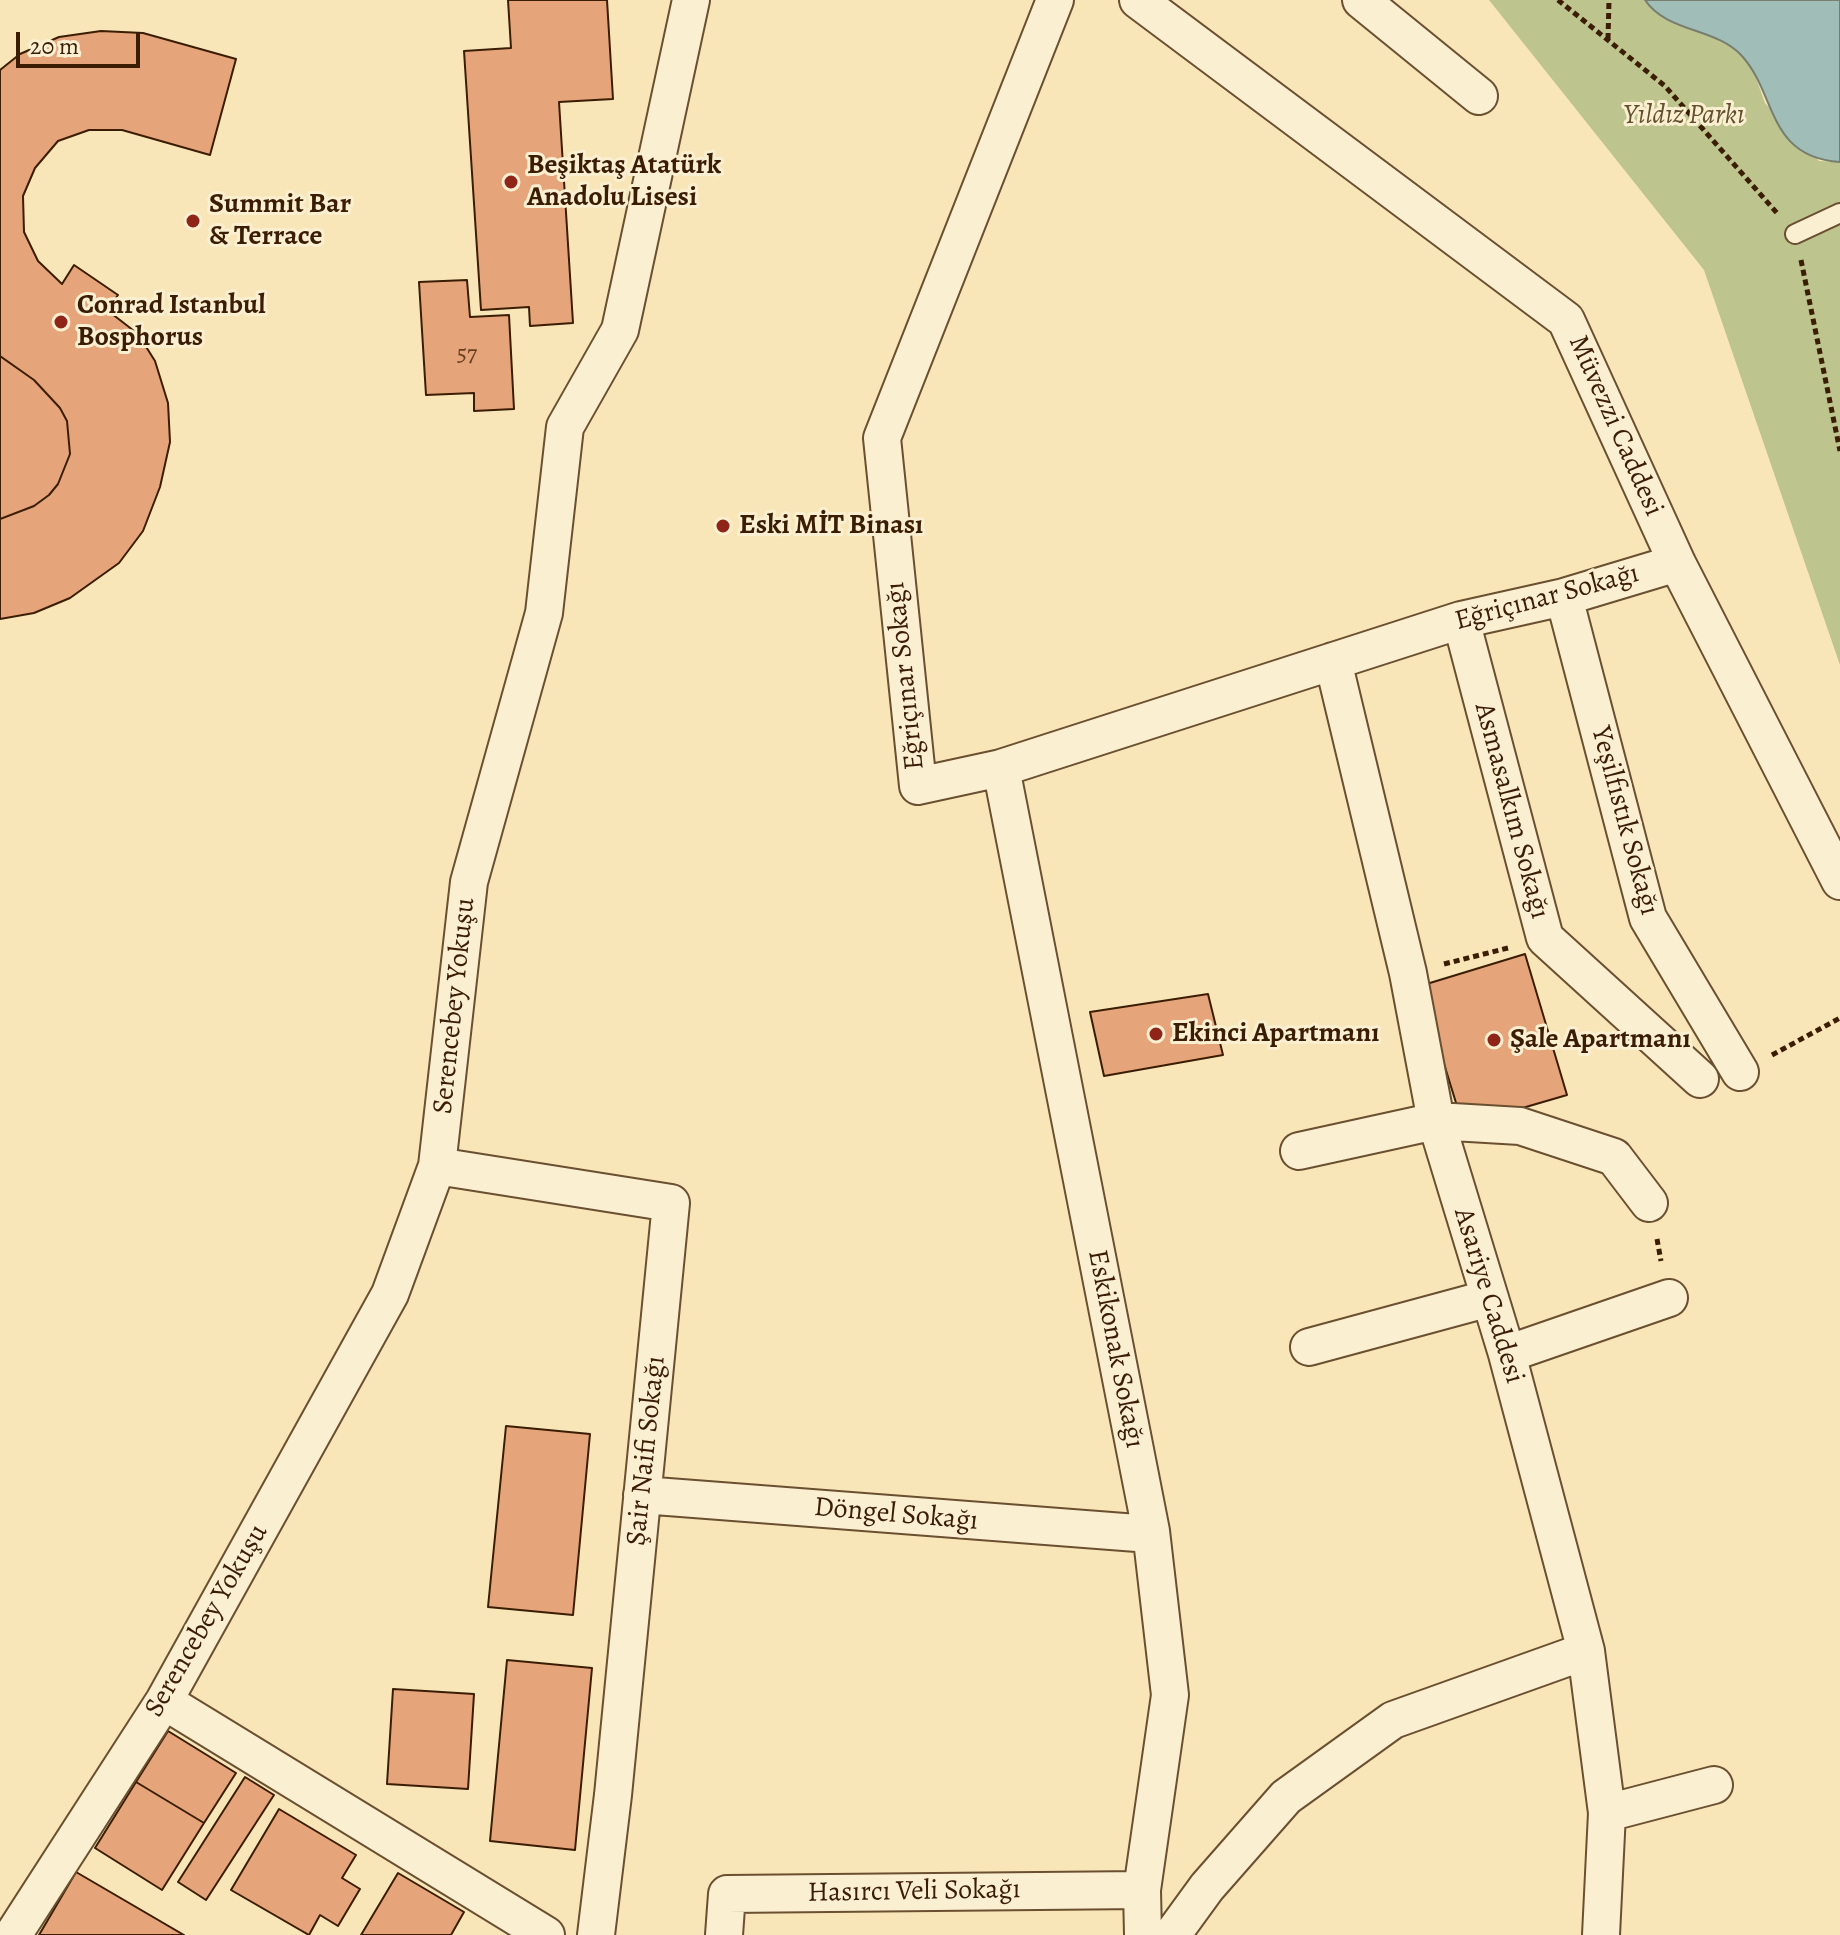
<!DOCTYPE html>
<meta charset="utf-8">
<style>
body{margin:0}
#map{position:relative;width:1840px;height:1935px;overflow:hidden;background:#f8e6b8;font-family:Alegreya,serif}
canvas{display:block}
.scale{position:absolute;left:16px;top:32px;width:124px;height:36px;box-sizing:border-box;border:4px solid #3b1d03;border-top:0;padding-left:10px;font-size:24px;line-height:28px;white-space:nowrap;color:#3b1d03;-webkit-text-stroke:6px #faefd1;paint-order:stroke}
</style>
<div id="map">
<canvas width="1840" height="1935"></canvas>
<div class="scale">20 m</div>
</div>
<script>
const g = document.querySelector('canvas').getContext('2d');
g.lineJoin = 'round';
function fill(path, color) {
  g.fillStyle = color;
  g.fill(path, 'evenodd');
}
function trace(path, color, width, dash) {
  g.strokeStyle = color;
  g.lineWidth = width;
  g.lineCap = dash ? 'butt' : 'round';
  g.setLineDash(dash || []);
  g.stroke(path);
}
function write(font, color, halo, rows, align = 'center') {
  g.font = font + ' Alegreya,serif';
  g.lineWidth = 6;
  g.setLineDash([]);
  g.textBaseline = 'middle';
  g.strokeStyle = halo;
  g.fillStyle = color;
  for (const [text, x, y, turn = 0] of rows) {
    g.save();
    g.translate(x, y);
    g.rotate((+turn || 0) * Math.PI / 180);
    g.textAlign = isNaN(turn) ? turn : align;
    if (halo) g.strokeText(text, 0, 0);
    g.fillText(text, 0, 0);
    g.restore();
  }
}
const green = new Path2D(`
 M1489 0H1645L1738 51 1752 67 1765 103 1819 161 1840 162V665L1704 270Z`);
const water = new Path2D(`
 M1645 0H1840V162C1766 157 1777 93 1741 55 1716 28 1666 32 1645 0Z`);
const building = new Path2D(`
 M508 0H607L613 99 559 102 573 323 530 326 529 307 481 310 464 51 511 48Z
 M101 31 143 33 236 59 210 155 122 130H89L58 141 35 168 23 196 24 232 38 261 62 284 74 265 118 295 107 310 138 334 155 361 168 403 170 442 160 487 143 531 119 563 70 598 34 613 0 619V519L34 506 49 495 58 484 70 454 67 421 60 408 34 380 0 356V70L20 54 59 37Z
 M467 280 470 317 509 315 514 409 474 411V393L426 395 419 282Z
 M0 356 34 380 60 408 67 421 70 454 58 484 49 495 34 506 0 519Z
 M1525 954 1567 1095 1519 1109 1457 1106 1420 986Z
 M1208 994 1223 1055 1104 1076 1090 1012Z
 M506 1426 590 1434 573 1615 488 1607Z
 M507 1660 592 1668 575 1850 490 1841Z
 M393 1689 474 1694 468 1789 387 1784Z
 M168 1731 236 1773 204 1823 136 1782Z
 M245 1777 274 1795 206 1900 178 1882Z
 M136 1782 204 1823 162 1890 95 1848Z
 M279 1809 356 1855 342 1878 360 1889 338 1926 320 1915 309 1935 231 1890Z
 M76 1872 184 1935H39Z
 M398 1873 464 1912 451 1935H361Z`);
const path = new Path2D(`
 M1558 0 1665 86 1777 213
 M1608 39 1609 0
 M1801 260 1840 451
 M1444 964 1508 948
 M1772 1055 1840 1018
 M1657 1239 1661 1261`);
const service = new Path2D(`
 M1795 234 1840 213`);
const minor = new Path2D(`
 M1055 0 882 438 918 786 1001 768 1461 620 1564 597 1677 563
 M1138 0 1566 320 1677 563 1840 881
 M1361 0 1479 96
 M1564 597 1648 918 1740 1072
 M1461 620 1545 938 1700 1079
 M1333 661 1408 973 1436 1121 1507 1354 1586 1651 1607 1813 1601 1935
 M1001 768 1151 1531 1170 1695 1142 1890 1143 1935
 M1299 1151 1436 1121 1520 1126 1614 1157 1649 1203
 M437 1166 671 1203 613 1795 596 1935
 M1309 1347 1490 1298
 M1507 1354 1669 1298
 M642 1495 1150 1534
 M164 1701 546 1935
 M1607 1813 1714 1785
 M13 1935 164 1701 390 1294 437 1166 469 882 544 613 565 427 620 330 691 0
 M724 1935 727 1894 1142 1890
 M1172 1935 1207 1887 1286 1797 1393 1720 1586 1651`);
const markers = [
 [511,182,8,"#8f2418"],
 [193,221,8,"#8f2418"],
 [61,322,8,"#8f2418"],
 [723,526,8,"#8f2418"],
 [1156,1034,8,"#8f2418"],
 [1494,1040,8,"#8f2418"]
];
const numberNames = [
 ["57",467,355]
];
const parkNames = [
 ["Yıldız Parkı",1684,116]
];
const poiNames = [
 ["Beşiktaş Atatürk",527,166],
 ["Anadolu Lisesi",527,198],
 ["Summit Bar",209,205],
 ["& Terrace",209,237],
 ["Conrad Istanbul",77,306],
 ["Bosphorus",77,338],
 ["Eski MİT Binası",739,526],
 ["Ekinci Apartmanı",1172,1034],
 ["Şale Apartmanı",1510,1040]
];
const streetNames = [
 ["Müvezzi Caddesi",1615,426,66],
 ["Eğriçınar Sokağı",1547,598,-15],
 ["Eğriçınar Sokağı",906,676,-96],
 ["Asmasalkım Sokağı",1511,811,75],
 ["Yeşilfıstık Sokağı",1624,821,75],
 ["Serencebey Yokuşu",455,1006,-84],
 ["Asariye Caddesi",1488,1296,73],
 ["Eskikonak Sokağı",1115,1349,79],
 ["Şair Naifi Sokağı",647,1451,-84],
 ["Döngel Sokağı",896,1515,5],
 ["Serencebey Yokuşu",207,1621,-60],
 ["Hasırcı Veli Sokağı",914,1892,-1]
];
fill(green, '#bec48e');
fill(water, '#a0beb7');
trace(water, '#787e6f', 2);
fill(building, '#e6a47a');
trace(building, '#3b1d03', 2);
trace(service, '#6a4f30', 22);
trace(minor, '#6a4f30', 40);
trace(path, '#3b1d03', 5, [6, 4]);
trace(service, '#faefd1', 18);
trace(minor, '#faefd1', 36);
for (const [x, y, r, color] of markers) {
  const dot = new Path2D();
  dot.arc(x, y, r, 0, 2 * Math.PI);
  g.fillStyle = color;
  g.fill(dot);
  trace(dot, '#faefd1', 3);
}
write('24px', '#663f21', null, numberNames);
write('italic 28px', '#624f2d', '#faefd1', parkNames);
write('bold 28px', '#3b1d03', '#faefd1', poiNames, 'left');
write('28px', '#3b1d03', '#faefd1', streetNames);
</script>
